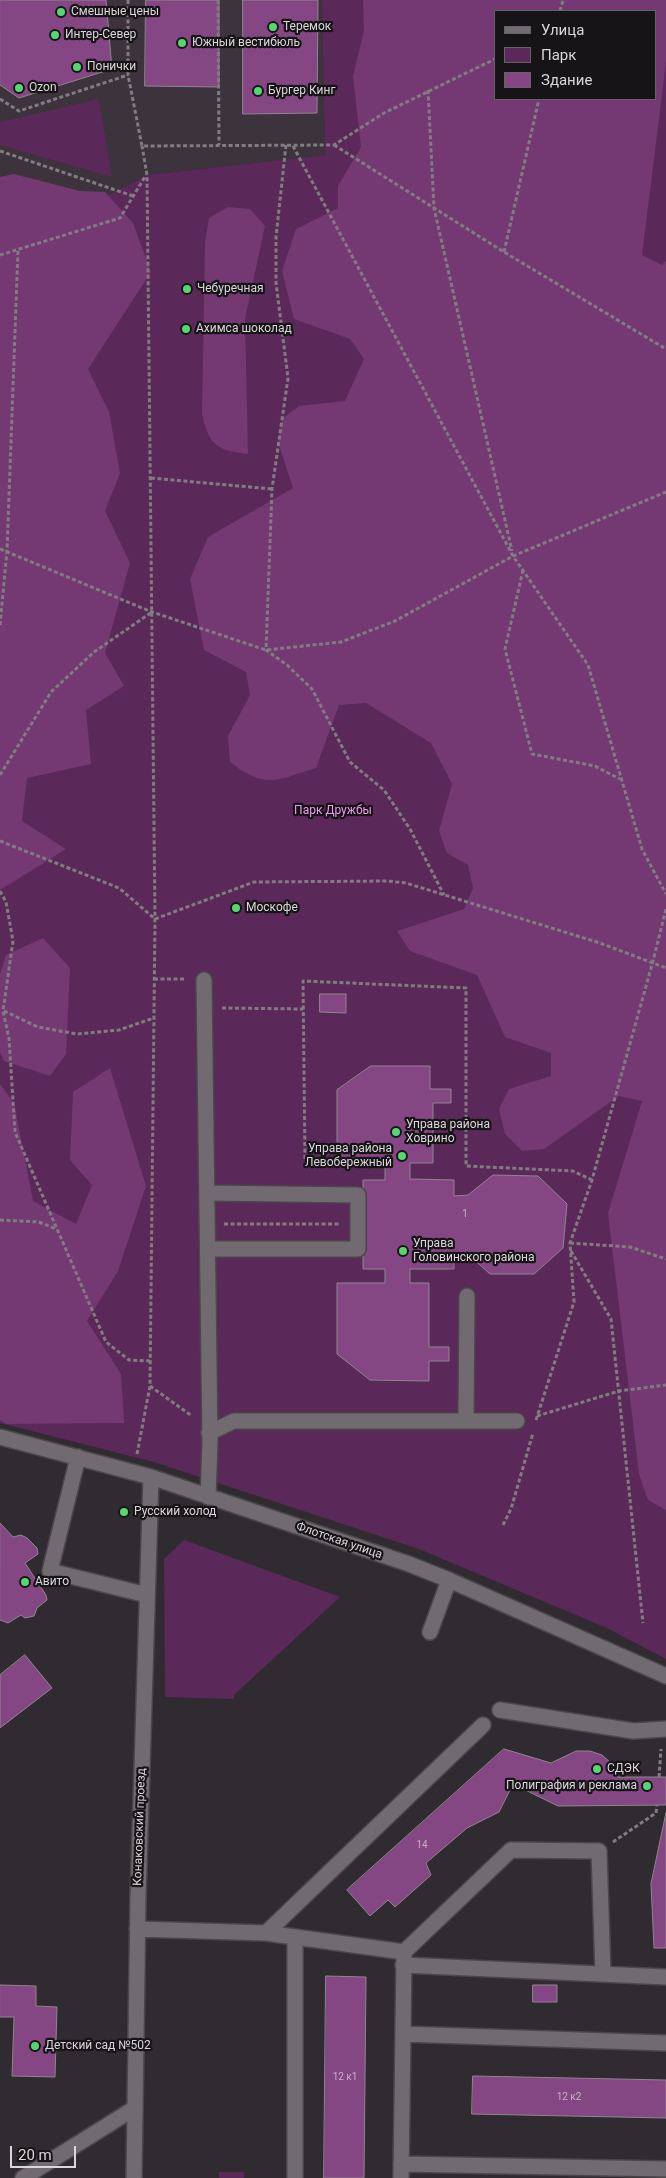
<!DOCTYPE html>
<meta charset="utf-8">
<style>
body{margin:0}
#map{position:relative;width:666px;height:2178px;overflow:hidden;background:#302b30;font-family:Roboto,sans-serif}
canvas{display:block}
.legend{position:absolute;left:494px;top:10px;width:162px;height:90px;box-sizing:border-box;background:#171417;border:1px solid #656265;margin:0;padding:6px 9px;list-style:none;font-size:15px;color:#dad6d9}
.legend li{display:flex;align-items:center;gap:10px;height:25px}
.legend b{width:25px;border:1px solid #656265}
.scale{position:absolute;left:10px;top:2146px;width:66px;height:22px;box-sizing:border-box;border:2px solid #dad6d9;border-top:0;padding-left:6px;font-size:15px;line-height:18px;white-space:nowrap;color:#dad6d9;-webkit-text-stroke:4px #171417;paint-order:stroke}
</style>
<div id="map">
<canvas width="666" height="2178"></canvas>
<ul class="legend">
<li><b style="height:6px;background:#716a70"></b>Улица</li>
<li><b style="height:14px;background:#5a2959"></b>Парк</li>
<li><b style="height:14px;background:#844783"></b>Здание</li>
</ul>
<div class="scale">20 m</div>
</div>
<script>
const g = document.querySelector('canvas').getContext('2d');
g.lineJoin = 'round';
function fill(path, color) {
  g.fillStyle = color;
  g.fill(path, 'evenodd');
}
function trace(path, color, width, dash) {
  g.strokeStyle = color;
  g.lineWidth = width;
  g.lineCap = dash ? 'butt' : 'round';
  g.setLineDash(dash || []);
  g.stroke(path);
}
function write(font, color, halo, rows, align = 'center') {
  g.font = font + ' Roboto,sans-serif';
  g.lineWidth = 4.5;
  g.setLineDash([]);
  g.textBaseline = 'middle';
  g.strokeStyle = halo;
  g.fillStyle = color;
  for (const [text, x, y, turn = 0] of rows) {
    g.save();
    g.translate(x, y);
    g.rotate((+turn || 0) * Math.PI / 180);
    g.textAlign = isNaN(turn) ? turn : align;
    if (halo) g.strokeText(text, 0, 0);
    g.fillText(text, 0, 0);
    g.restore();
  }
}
const built = new Path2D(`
 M0 0H322L325 155 147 175 103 198 0 189Z`);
const green = new Path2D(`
 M322 0H666V1659L607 1628 419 1549 154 1462 0 1423V189L103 198 147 175 325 155ZM495 11H655V99H495Z
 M99 99 112 177 0 145V122Z
 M184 1540 340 1597 234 1695V1699L165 1697 164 1559Z
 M219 2172H244V2178H219Z`);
const forest = new Path2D(`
 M363 0H666V62L642 255 662 265 666 261V1510L648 1500 639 1474 608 1213 642 1101 619 1096 544 1149 522 1151 505 1134 499 1109 509 1089 551 1076V1053L505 1037 477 975 410 951 397 931 464 909 473 888 468 865 447 853 439 831 452 784 431 743 366 703 339 705 316 768C276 780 266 790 230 762L228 736 250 695 246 672 204 650 190 579 208 537 293 488 278 442 282 419 299 406 345 401 364 359 350 339 294 319 282 271 296 229 338 208V186L361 147 353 76 364 31ZM495 11H655V99H495Z
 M14 174 80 191 105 192 133 223 151 272 88 369 109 412 120 473 105 511 130 563 105 653 124 686 86 710 91 764 27 778 22 821 66 849 0 890V177Z
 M228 207 250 209 265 226 245 319 248 454C216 450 209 445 202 414L205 242 209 218Z
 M43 938 70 968 66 1054 50 1076 4 1061 0 1052V974L6 955Z
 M110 1068 146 1186 118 1271 87 1321 121 1374 124 1423 7 1424 0 1420V1084L14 1103 33 1201 76 1224 92 1185 70 1160 73 1092Z`);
const building = new Path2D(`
 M0 0H106L112 69 19 98 0 85Z
 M146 0H219V87L145 86Z
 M243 0H318L317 113 243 114Z
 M320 994H346V1013L320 1012Z
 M371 1066H430V1089H451V1103H433V1163H410V1179L454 1180V1196L468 1195 493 1175 538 1176 567 1204 563 1248 534 1274H490L469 1255 454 1254V1269H410V1283H429V1347H449V1361H429V1381L370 1380 337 1354V1283H385V1269H363V1180H385V1164H337V1090Z
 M0 1523 13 1537 21 1535 27 1538 37 1548 38 1554 25 1563 46 1595 47 1600 37 1608 34 1616 25 1618 21 1615 8 1623 0 1620Z
 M25 1655 52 1688 0 1728V1675Z
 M504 1749 551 1763 576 1751H590L602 1755 611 1763 618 1777H666V1805L558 1806 513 1784 499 1812 467 1828 426 1863 431 1875 395 1907 388 1900 370 1916 347 1890Z
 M666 1813V1948H654L651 1884Z
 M326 1976 366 1977 364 2178H324Z
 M0 1985 36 1986V2006L57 2007 55 2077 12 2076 14 2017H0Z
 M533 1985H557V2002H533Z
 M473 2076 666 2080V2118L472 2114Z`);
const path = new Path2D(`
 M128 0V75L142 146 334 145 384 113 495 59
 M218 0 219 145
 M560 11 563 0
 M428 90 434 208 512 551
 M0 99 19 111 128 75
 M286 145 276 237V283L288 378 272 489 266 650 287 665 312 689 350 762 384 790 410 829 444 895
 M334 145 504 252 666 349
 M293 146 513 556 588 665 642 849 666 894
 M0 151 133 196
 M504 252 539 99
 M0 255 120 218 146 175
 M151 478 272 489
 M0 549 152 612 266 650 341 642 395 621 513 556 666 492
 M523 570 505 649 532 754 595 766 620 779
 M0 625 7 551 18 250
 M0 775 51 692 94 652 152 612
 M0 841 119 888 155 919 254 882 387 881 406 883 600 943 666 968
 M0 891 6 902 13 941 3 1011 9 1038 15 1132 106 1342 129 1360 150 1361
 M154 979H186
 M222 1008 303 1009
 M4 1011 38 1027 77 1034 119 1030 154 1018
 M305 1159 303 981 466 988V1166L573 1171 592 1180
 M0 1220 39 1222 56 1229
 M224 1224H340
 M570 1243 630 1247 666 1259
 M571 1251 611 1319 643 1623
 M150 1386 192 1416
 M537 1416 619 1391 666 1385
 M536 1420 574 1302 570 1243 592 1180 653 961 666 909
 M137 1454 150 1386 155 919 147 175 142 146
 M503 1525 511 1509 533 1433
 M659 1777 661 1749
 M613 1842 656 1813 657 1805`);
const minor = new Path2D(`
 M204 980 210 1443 208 1497
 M207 1193 358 1195V1249H208
 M466 1420 467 1296
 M209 1433 234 1421H517
 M0 1437 151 1477 409 1564 449 1580 666 1676
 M78 1457 50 1571 147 1595
 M430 1632 449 1580
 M500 1710 633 1731 666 1729
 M137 1929 266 1933 404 1952 511 1850 599 1851 603 1974
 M266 1933 483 1725
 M403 1965 666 1977
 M403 2034 666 2043
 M401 2164 666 2169
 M23 2178 135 2108
 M134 2178 138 1898 151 1477
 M295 2178V1937
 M401 2178 404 1956`);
const markers = [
 [61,12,5,"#56d671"],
 [273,27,5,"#56d671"],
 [55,35,5,"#56d671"],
 [182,43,5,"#56d671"],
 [77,67,5,"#56d671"],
 [19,88,5,"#56d671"],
 [258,91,5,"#56d671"],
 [187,289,5,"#56d671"],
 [186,329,5,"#56d671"],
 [236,908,5,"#56d671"],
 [396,1132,5,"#56d671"],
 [402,1156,5,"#56d671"],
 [403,1251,5,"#56d671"],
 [124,1512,5,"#56d671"],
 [25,1582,5,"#56d671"],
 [597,1769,5,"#56d671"],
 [647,1786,5,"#56d671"],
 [35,2046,5,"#56d671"]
];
const numberNames = [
 ["1",465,1214],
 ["14",422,1845],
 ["12 к1",345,2077],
 ["12 к2",569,2097]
];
const poiNames = [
 ["Смешные цены",71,12],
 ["Теремок",283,27],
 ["Интер-Север",65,35],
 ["Южный вестибюль",192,43],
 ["Понички",87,67],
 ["Ozon",29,88],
 ["Бургер Кинг",268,91],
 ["Чебуречная",197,289],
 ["Ахимса шоколад",196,329],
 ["Москофе",246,908],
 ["Управа района",406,1125],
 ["Ховрино",406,1139],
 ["Управа района",392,1149,"right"],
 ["Левобережный",392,1163,"right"],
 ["Управа",413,1244],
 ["Головинского района",413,1258],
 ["Русский холод",134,1512],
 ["Авито",35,1582],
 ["СДЭК",607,1769],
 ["Полиграфия и реклама",637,1786,"right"],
 ["Детский сад №502",45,2046]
];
const parkNames = [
 ["Парк Дружбы",333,811]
];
const streetNames = [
 ["Флотская улица",339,1541,19],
 ["Конаковский проезд",140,1827,-88]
];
fill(built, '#3d333d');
fill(green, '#5a2959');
fill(forest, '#743873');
fill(building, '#844783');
trace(building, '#8e878d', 1);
trace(minor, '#4a464a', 18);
trace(path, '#817c80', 3, [4, 2.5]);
trace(minor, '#716a70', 15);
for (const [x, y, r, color] of markers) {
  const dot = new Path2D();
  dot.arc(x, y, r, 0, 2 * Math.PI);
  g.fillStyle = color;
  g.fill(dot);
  trace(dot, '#171417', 2);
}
write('10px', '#c4b2c4', null, numberNames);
write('12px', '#dad6d9', '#171417', poiNames, 'left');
write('12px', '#f09bee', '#171417', parkNames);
write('12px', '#dad6d9', '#171417', streetNames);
</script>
